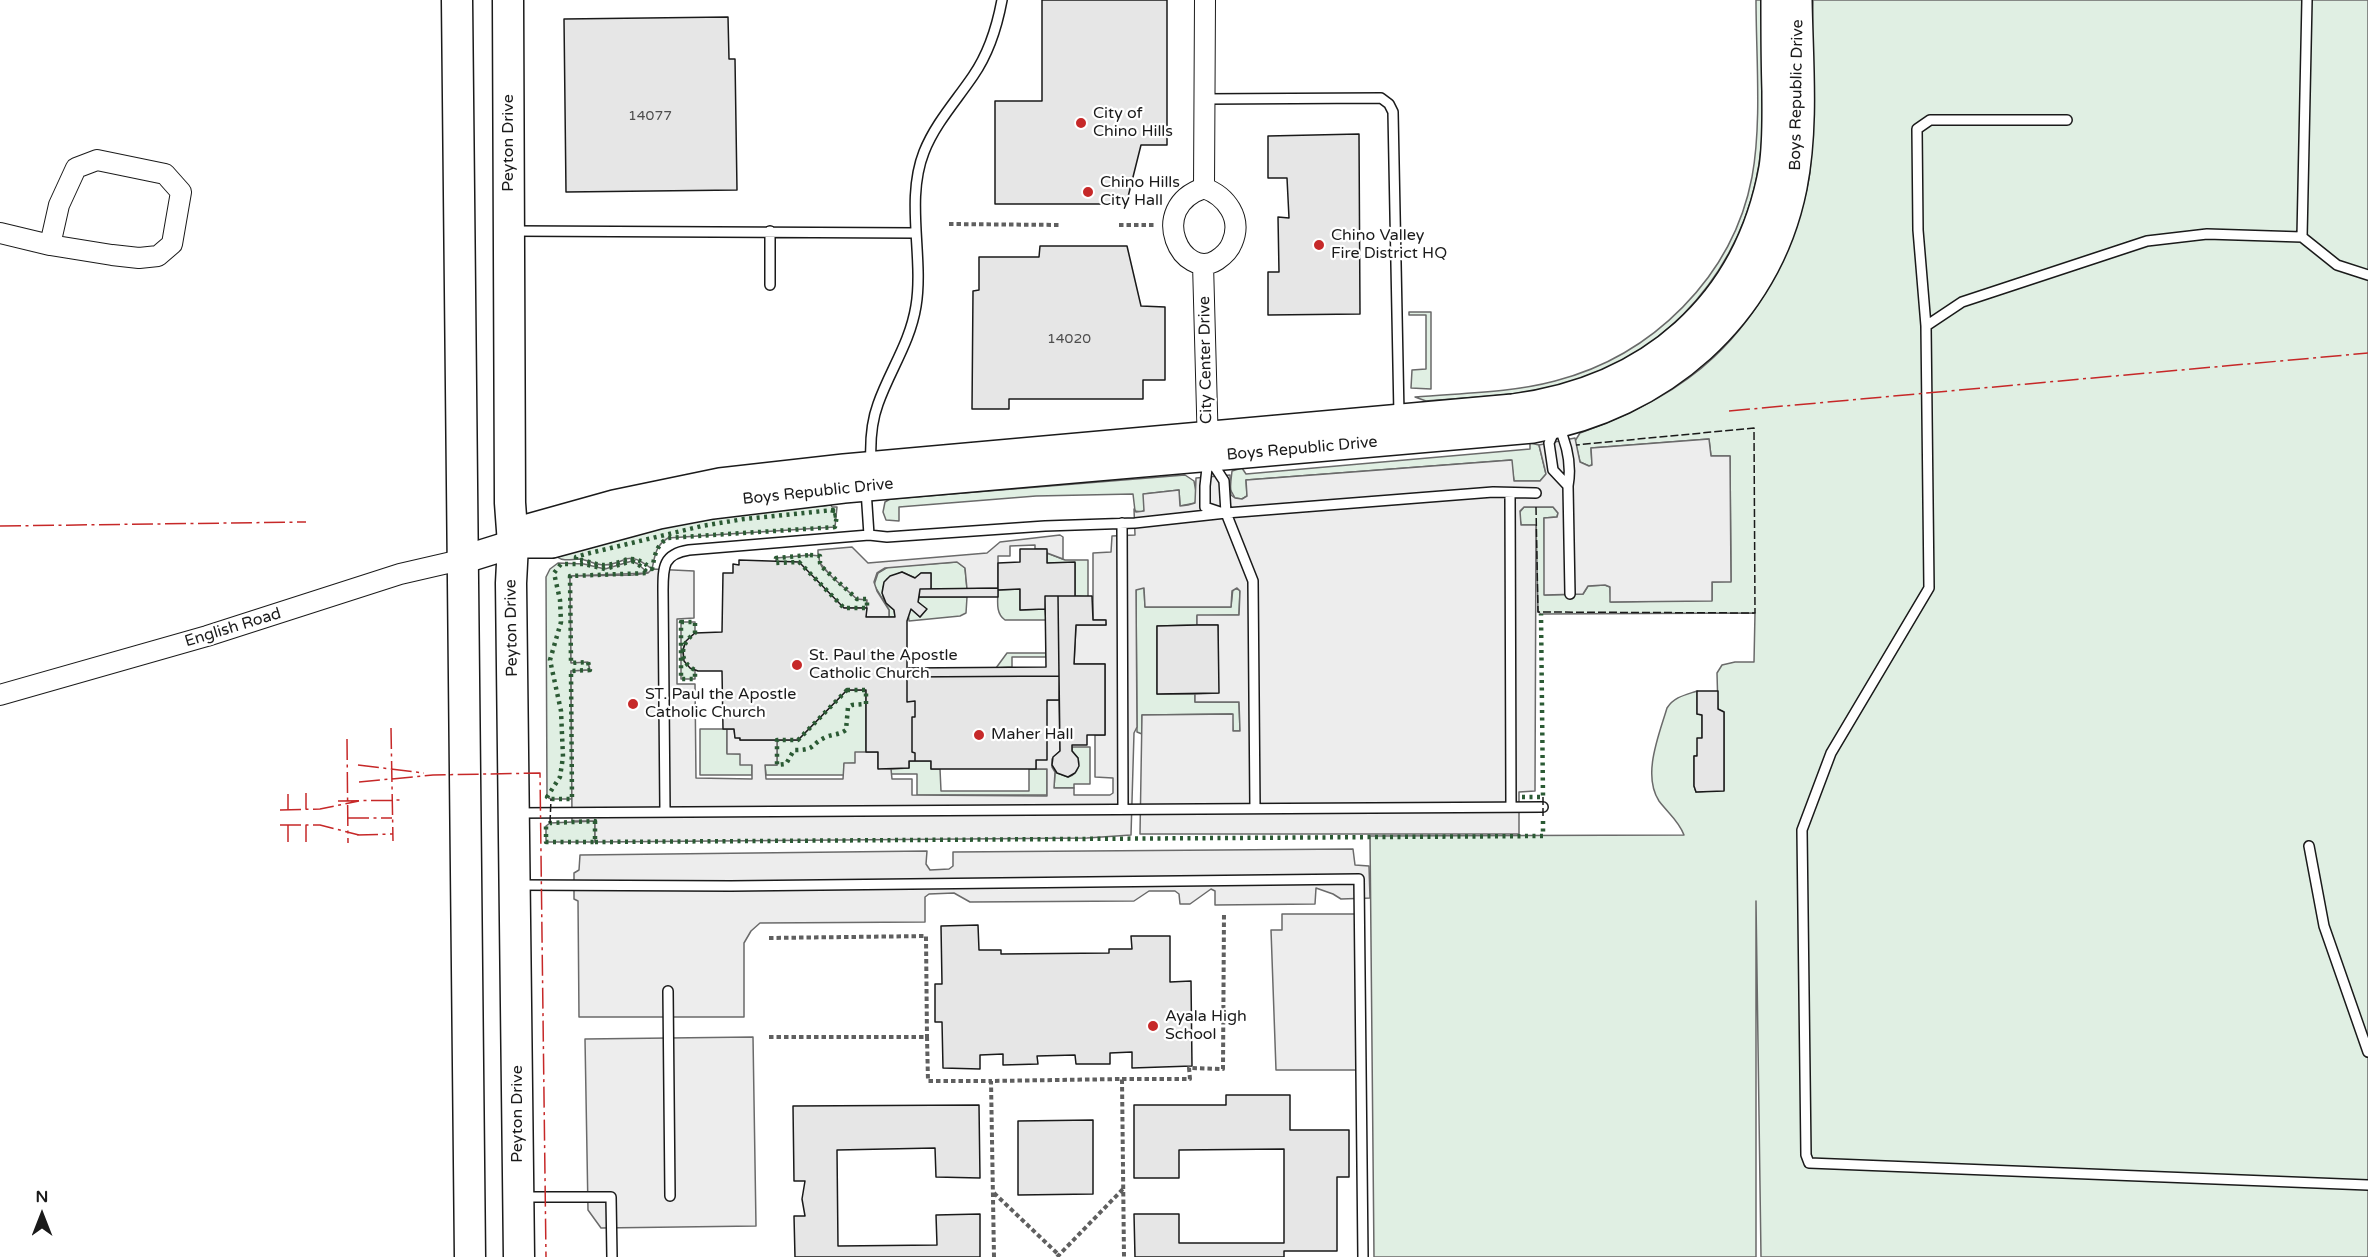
<!DOCTYPE html>
<style>
body{margin:0}
#map{position:relative;width:2368px;height:1257px;overflow:hidden;background:#fff;font-family:"Varela Round",sans-serif}
canvas{display:block}
.north{position:absolute;left:12px;top:1185px;width:60px;height:60px;-webkit-text-stroke:4px #fff;paint-order:stroke;rotate:0deg;font-size:16px;font-weight:700;line-height:24px;text-align:center;color:#1a1a1a}
.north::after{content:'';display:block;margin:auto;width:21px;height:27px;background:#1a1a1a;clip-path:polygon(50% 0,100% 100%,50% 72%,0 100%)}
</style>
<div id="map">
<canvas width="2368" height="1257"></canvas>
<div class="north">N</div>
</div>
<script>
const g = document.querySelector('canvas').getContext('2d');
g.lineJoin = 'round';
function fill(path, color) {
  g.fillStyle = color;
  g.fill(path, 'evenodd');
}
function trace(path, color, width, dash) {
  g.strokeStyle = color;
  g.lineWidth = width;
  g.lineCap = dash ? 'butt' : 'round';
  g.setLineDash(dash || []);
  g.stroke(path);
}
function write(font, color, halo, rows, align = 'center') {
  g.font = font + ' "Varela Round",sans-serif';
  g.lineWidth = 4.5;
  g.setLineDash([]);
  g.textBaseline = 'middle';
  g.strokeStyle = halo;
  g.fillStyle = color;
  for (const [text, x, y, turn = 0] of rows) {
    g.save();
    g.translate(x, y);
    g.rotate((+turn || 0) * Math.PI / 180);
    g.textAlign = isNaN(turn) ? turn : align;
    if (halo) g.strokeText(text, 0, 0);
    g.fillText(text, 0, 0);
    g.restore();
  }
}
const green = new Path2D(`
 M1756 0H1761C1762 52 1767 113 1759 164 1744 265 1669 354 1570 383 1523 396 1474 397 1426 401L1415 397C1461 393 1510 393 1555 381 1652 356 1733 277 1752 177 1762 123 1756 55 1756 0Z
 M1813 0H2368V1257H1761L1756 901V1257H1374L1370 836 1684 835C1679 821 1668 813 1659 801 1642 775 1659 735 1667 708 1674 697 1685 695 1697 691V714L1702 715V738L1697 756H1694V786L1696 792 1724 790V712L1718 709 1717 673 1722 665 1735 662H1754L1755 613 1541 614 1538 612 1536 525H1521L1519 513 1524 507H1553L1558 513 1557 517 1544 518 1545 595 1583 594 1588 586 1605 585 1610 587 1611 602 1712 600V582L1731 581 1730 456H1711L1709 439 1591 448 1592 465 1589 466 1580 462 1575 441 1580 433C1628 416 1676 393 1714 357 1763 311 1797 244 1809 178 1813 153 1812 126 1812 101 1812 67 1812 34 1813 0Z
 M1409 312H1431V389L1411 388 1412 370 1426 369V315H1409Z
 M1530 443 1539 445 1546 474 1540 481H1514L1511 460 1246 480 1247 496 1242 499 1235 498 1230 489 1232 471 1242 468 1246 474 1530 449Z
 M1185 475 1194 481 1197 497 1195 503 1180 506 1179 490 1144 494 1145 509 1142 512 1135 511 1133 494 1036 496 899 507V521L886 520 883 512 885 502 890 499Z
 M831 505 832 507H837L835 527 668 538C655 546 655 556 652 569 625 548 628 564 604 565 595 565 588 560 580 559 572 559 564 562 557 557 645 526 739 512 831 505Z
 M1047 553 1065 560H1088V597L1075 596V563H1047Z
 M810 555 820 556V563L822 567 857 599H867V608H844L776 563V558Z
 M632 561 638 564 648 573 570 576 571 662H588L590 670 571 671 572 799H551L547 797 546 577 550 569 558 563 584 564 605 569Z
 M957 562 965 568 967 589H931V573H921L915 578 902 572 887 579C879 591 882 602 894 610L895 617H889V610L874 585 878 573 888 567Z
 M1138 588H1144L1145 607H1231L1233 588 1240 590 1239 615 1197 616V625L1157 626V694H1195V702H1239L1240 731H1233L1232 714 1142 715V734L1137 732 1136 590Z
 M1020 589V610L1045 609 1046 620H1005C995 613 998 600 998 590Z
 M919 597H967L966 613 960 616 909 621 908 612 911 609 920 617 926 609 918 602Z
 M681 622H695V633C679 644 679 661 695 670V679H681Z
 M1007 653H1046V657H1012V667L996 668Z
 M847 690H866V752L855 763 844 764V775H766L765 765H777V740H798Z
 M700 729H727V753L740 754 752 765V775H700Z
 M1072 747H1090V784H1074V788H1054L1055 772 1068 777C1077 774 1080 767 1078 758L1072 751Z
 M909 761H931V769H940L941 791H1029V769H1047V795H917V774H891V769L909 768Z
 M595 821V842H546V826L550 823Z`);
const parking = new Path2D(`
 M1575 438 1580 462 1589 466 1592 465 1591 448 1709 439 1711 456H1730L1731 582H1712V601L1610 602V587L1605 585 1588 586 1583 594 1544 595V518L1557 517 1558 513 1553 507H1524L1520 511 1521 525H1536L1535 791 1519 792V834H1140L1142 715 1233 714V731H1240L1239 702H1195V694L1218 693V625H1197V615H1239L1240 591 1237 588 1232 591 1231 607H1145L1144 588 1136 590 1137 727 1134 733 1131 835 1087 838 595 842V821H572L571 671 590 670 588 662 571 663 570 576 633 575 648 573 652 569 694 571V618L677 619V684H695L696 778 752 779V765H740V754H727V729H734L735 737 740 738V740H777V765H765L766 779H843L844 763H855V752H878V768L891 769 892 779H912V795L1047 796V769H1036V760L1047 700H1059L1060 751 1052 759V767L1055 772 1054 788H1074V795H1110L1113 793V778L1095 777V735H1105V664H1074L1076 625H1106L1105 620H1093V553L1111 552 1112 536 1135 535 1134 509 1136 512 1144 511 1143 494 1179 490 1180 506 1188 505 1195 503 1196 478 1230 475 1231 495 1235 498 1242 499 1247 496 1246 480 1512 460 1514 481H1540L1546 474 1539 445Z
 M1060 535 1063 537V559L1047 553 1046 549H1035V545L1010 546V556H998V588L967 589 965 568 957 562 885 568 877 573 874 582 877 591 889 610V617H866L867 600 857 599 832 577 820 563 818 553V550L852 547 868 563 987 553 1000 542Z
 M1353 849 1355 865 1369 866 1370 898 1341 899 1333 894 1316 888 1315 904 1215 905V891L1211 889 1190 904H1180L1179 894 1175 891H1149L1134 901 970 902 954 893 929 894 925 897V922L760 923 751 931 744 943V1017H579L578 901 574 899V873L579 870 580 855 927 851 926 864 930 870 949 869 953 866V852Z
 M1282 914H1359L1361 1070H1276L1271 930H1282Z
 M753 1037 756 1226 601 1228 588 1210 585 1039Z`);
const building = new Path2D(`
 M1042 0H1167V145H1141L1127 201 1118 204H995V101H1042Z
 M728 17 729 59H735L737 190 566 192 564 19Z
 M1359 134 1360 314 1268 315V272H1279L1278 217 1289 218 1287 178H1268V136Z
 M1040 246H1127L1141 306 1165 307V380H1143V399H1009V409H972L973 291 979 290V257H1039Z
 M1020 549H1047V563L1075 562V596H1045V609L1020 610V589L998 590V563L1020 562Z
 M739 560 799 562 844 608H867L866 617H895L894 610 886 603 882 593 884 582 890 576 902 572 915 578 921 573H931V589H920L918 602 927 609 920 617 911 609 907 621V702L915 701V717H912V752L915 753V761H909V768L878 769V752H866V690H847L798 740H740V738H735L734 729H723L722 671H698L690 668 684 661 683 650 686 641 695 633 722 632 723 573H733V564L739 565Z
 M998 588V597H919L920 589Z
 M1045 596H1058L1059 676 907 677V668L1046 667Z
 M1058 596H1092L1093 620H1106V625H1076L1074 664H1105V735H1087V745H1072V751L1078 758 1079 766 1075 773 1068 777 1057 773 1052 765 1053 757 1060 751Z
 M1197 625H1218L1219 693 1157 694V626Z
 M1059 676V700H1047V760H1036V769H931V761H915V753L912 752V717H915V701L907 702V677Z
 M1697 691H1718V709L1724 712V791L1696 792 1694 786V756H1697V738H1702V715L1697 714Z
 M978 925 979 950H1001V954L1109 953V949H1132L1131 936H1170V982L1191 981 1192 1066 1132 1068V1052L1110 1053V1064H1076L1075 1055 1037 1056 1038 1064 1003 1065V1054L980 1055V1069L943 1068 942 1022H935V984H942L941 926Z
 M1226 1095H1290V1130H1349V1177H1337V1251H1284V1257H1135L1134 1214H1179V1243H1284V1149L1179 1150V1178H1134V1105H1226Z
 M979 1105 980 1178 936 1177 935 1148 837 1150 838 1246 937 1245 936 1215 980 1214V1257H795L794 1216H805L802 1199 805 1181H794L793 1106Z
 M1093 1120V1194L1018 1195V1121Z`);
const path = new Path2D(`
 M949 224 1061 225
 M1119 225H1155
 M769 938 926 936 927 1037
 M769 1037H927L928 1081H991
 M1122 1079H1190L1189 1068 1223 1069 1224 912
 M994 1193 1060 1256
 M994 1257 991 1081 1122 1079 1124 1257
 M1057 1257 1123 1189`);
const lane = new Path2D(`
 M2307 0 2302 237 2337 265 2368 275
 M1204 99 1381 98 1389 104 1393 112 1399 415
 M2067 120H1930L1917 129 1918 230 1926 326 1929 588 1831 753 1802 830 1806 1155 1809 1163 2368 1185
 M514 231 916 233
 M770 231V285
 M1926 326 1962 302 2147 241 2207 234 2302 237
 M1558 425C1567 444 1572 464 1568 486L1570 594
 M1556 427 1549 443 1553 470 1568 486
 M1208 459 1205 486V507L1220 512
 M1211 461 1224 481 1226 513 1253 581 1255 808
 M871 462C870 442 871 423 878 404 890 370 910 343 916 306 924 257 905 200 924 152 935 124 956 101 973 76 989 53 997 27 1002 0
 M866 490 869 535 887 537 1045 526 1135 523 1226 513 1493 492 1536 493
 M1510 493 1511 807
 M1122 523 1123 809
 M665 811 663 590C663 567 663 554 689 550L869 535
 M517 813 1543 807
 M2309 846 2324 926 2368 1052
 M518 885 731 886 1359 879 1363 1257
 M668 991 670 1196
 M524 1197H611L612 1257`);
const street = new Path2D(`
 M1204 188C1226 196 1243 218 1232 243 1229 251 1223 256 1217 260 1183 282 1145 208 1204 188Z
 M1204 188 1205 0
 M0 233 50 245 112 255 139 258 158 256 172 244 181 192 165 174 97 160 76 168 59 205 50 245
 M1203 264 1208 448
 M0 695 207 636 400 574 465 559`);
const secondary = new Path2D(`
 M513 544 521 530 614 504 720 482 844 468 1513 408C1649 390 1748 306 1773 168 1777 142 1776 116 1776 91 1775 61 1775 30 1775 0
 M465 559 513 544H552L659 515 712 505 844 489 1533 429C1660 407 1767 317 1793 187 1805 126 1799 61 1798 0`);
const primary = new Path2D(`
 M457 0C463 419 467 838 470 1257
 M508 0 510 503 513 544 511 583 519 1257`);
const hedge = new Path2D(`
 M833 510 832 516 837 515 835 527 668 538C655 546 655 556 652 569 629 551 629 562 606 565 596 566 587 559 576 560V557L586 554 702 526 744 519Z
 M810 555 820 556V563L822 567 857 599H867V608H844L799 562 776 563V558Z
 M632 561 638 564 648 573 570 576 571 663 588 662 590 670 571 671 572 799H551L547 797 560 777 563 757 561 711 550 660 561 622 560 600 554 573 561 564H584L605 569Z
 M681 622H695V633C680 643 678 662 695 670V679H681Z
 M847 690H866V704L852 705 848 707 846 730C839 735 833 734 826 737 809 745 817 750 794 750L786 764 777 765V740H798Z
 M1522 797H1543L1541 614
 M595 821V842H546V826L550 823Z
 M595 842 1543 836V818`);
const fence = new Path2D(`
 M1536 507 1538 612 1755 613 1754 428 1576 445
 M1543 797V818
 M550 823 551 799`);
const power = new Path2D(`
 M1729 411 2368 353
 M0 526 306 522
 M391 728 393 841
 M347 739 348 843
 M358 765 424 773
 M359 782 433 775 540 773 546 1257
 M306 793V809
 M288 794V810
 M338 801 402 800
 M280 810 320 809 359 801
 M348 818H392
 M280 825H320L359 835
 M288 825V842
 M306 825V842
 M357 835 393 834`);
const markers = [
 [1081,123,6,"#c62828"],
 [1088,192,6,"#c62828"],
 [1319,245,6,"#c62828"],
 [797,665,6,"#c62828"],
 [633,704,6,"#c62828"],
 [979,735,6,"#c62828"],
 [1153,1026,6,"#c62828"]
];
const numberNames = [
 ["14077",650,116],
 ["14020",1069,339]
];
const streetNames = [
 ["Boys Republic Drive",1797,95,-89],
 ["Peyton Drive",509,143,-90],
 ["City Center Drive",1206,360,-91],
 ["Boys Republic Drive",1302,449,-5],
 ["Boys Republic Drive",818,492,-6],
 ["English Road",233,628,-17],
 ["Peyton Drive",512,628,-91],
 ["Peyton Drive",518,1114,-90]
];
const poiNames = [
 ["City of",1093,114],
 ["Chino Hills",1093,132],
 ["Chino Hills",1100,183],
 ["City Hall",1100,201],
 ["Chino Valley",1331,236],
 ["Fire District HQ",1331,254],
 ["St. Paul the Apostle",809,656],
 ["Catholic Church",809,674],
 ["ST. Paul the Apostle",645,695],
 ["Catholic Church",645,713],
 ["Maher Hall",991,735],
 ["Ayala High",1165,1017],
 ["School",1165,1035]
];
fill(green, '#e0efe3');
trace(green, '#6a6a6a', 1.5);
fill(parking, '#ededed');
trace(parking, '#6a6a6a', 1.5);
fill(building, '#e6e6e6');
trace(building, '#1a1a1a', 1.5);
trace(lane, '#1a1a1a', 12);
trace(street, '#1a1a1a', 22);
trace(secondary, '#1a1a1a', 30);
trace(primary, '#1a1a1a', 33);
trace(path, '#5f5f5f', 4, [4.5, 3]);
trace(lane, '#fff', 9);
trace(street, '#fff', 20);
trace(secondary, '#fff', 27);
trace(primary, '#fff', 30);
trace(hedge, '#2b5a34', 4.5, [3, 4.5]);
trace(fence, '#1a1a1a', 1.5, [8, 3]);
trace(power, '#c62828', 1.5, [21, 4.5, 3, 4.5]);
for (const [x, y, r, color] of markers) {
  const dot = new Path2D();
  dot.arc(x, y, r, 0, 2 * Math.PI);
  g.fillStyle = color;
  g.fill(dot);
  trace(dot, '#fff', 2);
}
write('14px', '#4d4d4d', null, numberNames);
write('16px', '#1a1a1a', '#fff', streetNames);
write('16px', '#1a1a1a', '#fff', poiNames, 'left');
</script>
